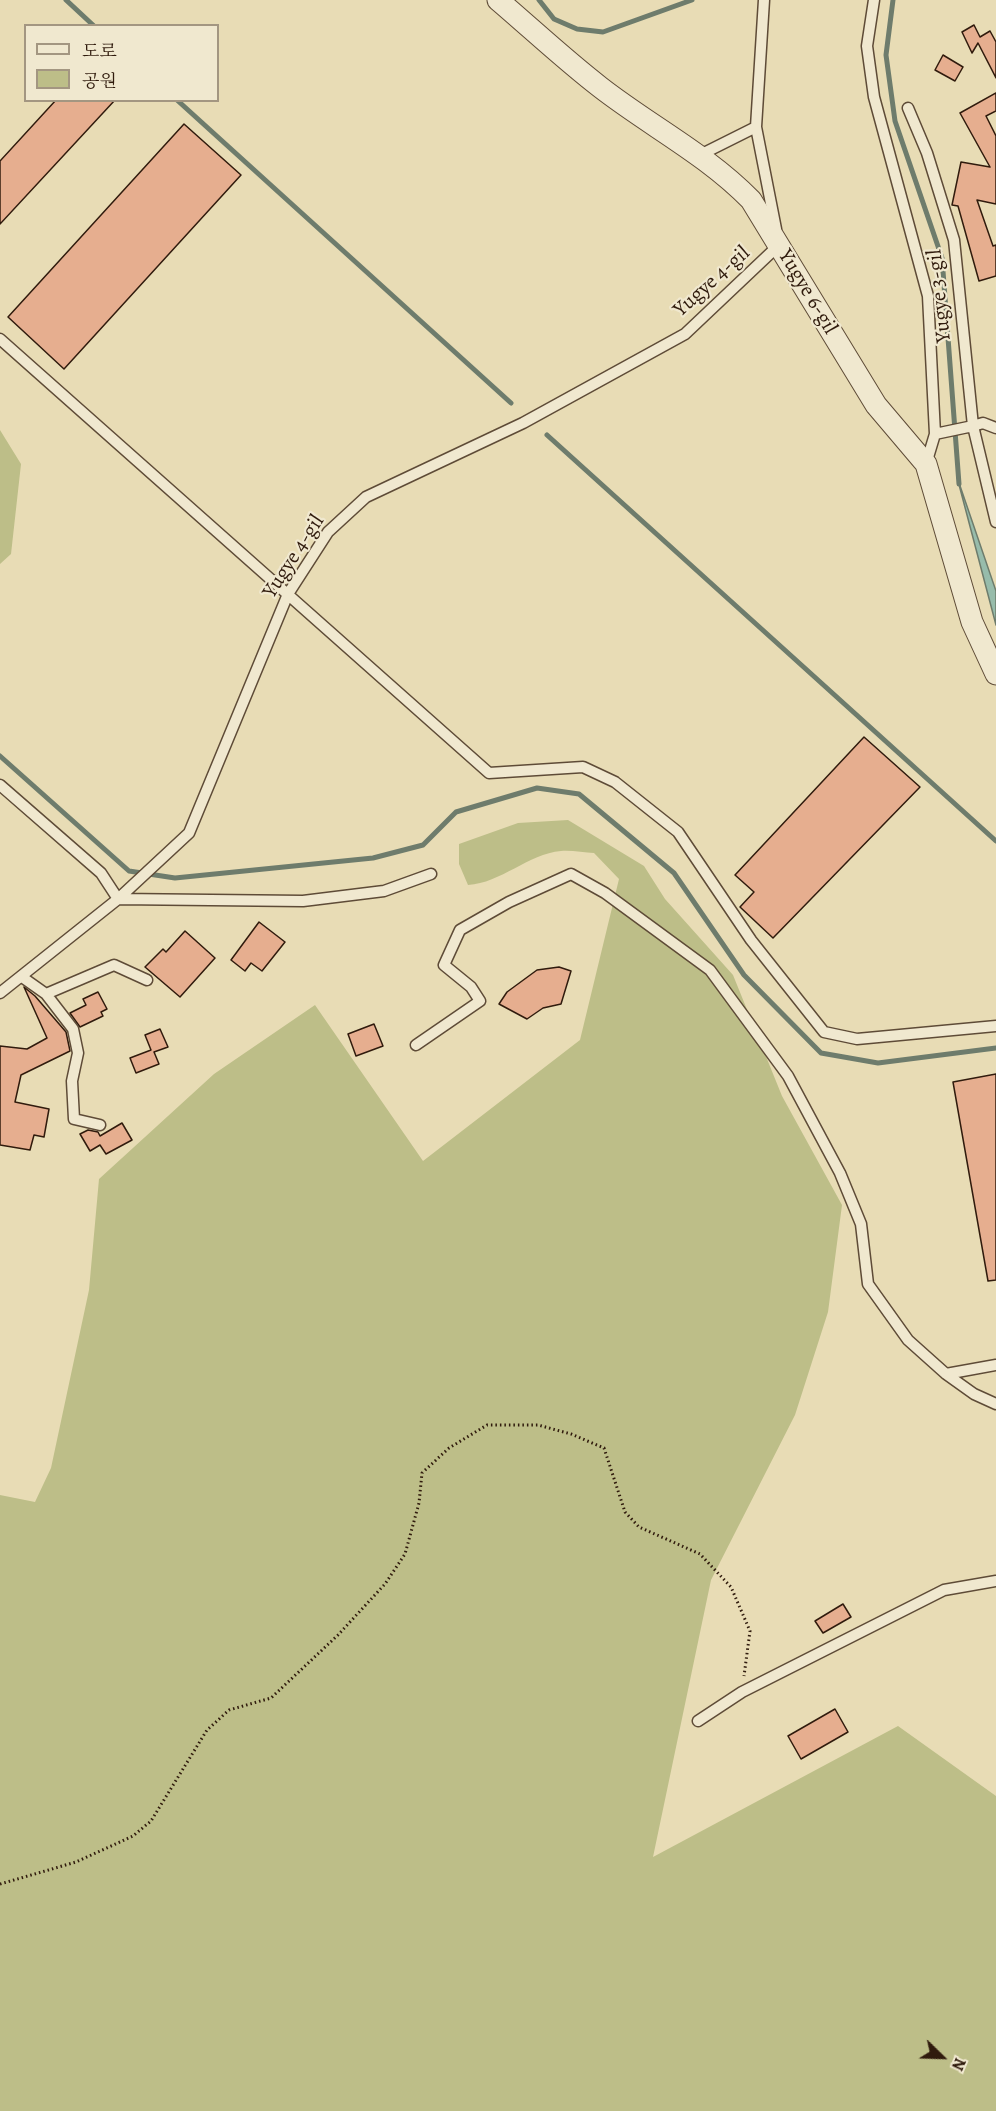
<!DOCTYPE html>
<meta charset="utf-8">
<style>
body{margin:0}
#map{position:relative;width:996px;height:2111px;overflow:hidden;background:#e8dcb5;font-family:Alegreya,"Noto Serif KR",serif}
canvas{display:block}
.legend{position:absolute;left:24px;top:24px;width:195px;height:78px;box-sizing:border-box;background:#f0e8cf;border:2px solid #a39681;margin:0;padding:8px 10px;list-style:none;font-size:18px;color:#301b0d}
.legend li{display:flex;align-items:center;gap:12px;height:30px}
.legend b{width:30px;border:2px solid #a39681}
.north{position:absolute;left:912px;top:2027px;width:60px;height:60px;-webkit-text-stroke:4px #f0e8cf;paint-order:stroke;rotate:113deg;font-size:16px;font-weight:700;line-height:24px;text-align:center;color:#301b0d}
.north::after{content:'';display:block;margin:auto;width:21px;height:27px;background:#301b0d;clip-path:polygon(50% 0,100% 100%,50% 72%,0 100%)}
</style>
<div id="map">
<canvas width="996" height="2111"></canvas>
<ul class="legend">
<li><b style="height:8px;background:#f0e8cf"></b>도로</li>
<li><b style="height:16px;background:#bdbe88"></b>공원</li>
</ul>
<div class="north">N</div>
</div>
<script>
const g = document.querySelector('canvas').getContext('2d');
g.lineJoin = 'round';
function fill(path, color) {
  g.fillStyle = color;
  g.fill(path, 'evenodd');
}
function trace(path, color, width, dash) {
  g.strokeStyle = color;
  g.lineWidth = width;
  g.lineCap = dash ? 'butt' : 'round';
  g.setLineDash(dash || []);
  g.stroke(path);
}
function write(font, color, halo, rows, align = 'center') {
  g.font = font + ' Alegreya,serif';
  g.lineWidth = 4.5;
  g.setLineDash([]);
  g.textBaseline = 'middle';
  g.strokeStyle = halo;
  g.fillStyle = color;
  for (const [text, x, y, turn = 0] of rows) {
    g.save();
    g.translate(x, y);
    g.rotate((+turn || 0) * Math.PI / 180);
    g.textAlign = isNaN(turn) ? turn : align;
    if (halo) g.strokeText(text, 0, 0);
    g.fillText(text, 0, 0);
    g.restore();
  }
}
const green = new Path2D(`
 M0 430 21 464 11 554 0 564Z
 M568 820 644 866 665 899 733 975 782 1096 842 1205 828 1312 795 1415 711 1580 653 1857 898 1726 996 1796V2111H0V1495L35 1502 51 1468 89 1290 99 1179 214 1074 315 1005 423 1161 580 1040 619 879 594 853C584 853 572 850 561 851 528 854 501 883 468 885L459 864V844L518 823Z`);
const water = new Path2D(`
 M957 477 996 591V625Z`);
const stream = new Path2D(`
 M66 0 94 26
 M539 0 554 19 577 29 603 32 692 0
 M893 0 886 55 895 121 942 258 959 484
 M177 100 511 403
 M547 435 996 841
 M0 756 129 871 175 878 373 858 423 845 456 812 537 788 579 794 674 873 744 975 821 1053 878 1063 996 1048`);
const building = new Path2D(`
 M974 25 980 37 990 31 996 42V78L978 43 972 53 962 32Z
 M943 55 963 67 955 81 935 70Z
 M996 93V111L986 116 996 136V204L977 200 993 246 996 245V276L979 281 958 206 952 205 961 162 990 167 960 113Z
 M56 100H115L0 224V161Z
 M184 124 241 175 64 369 8 317Z
 M864 737 920 787 773 938 740 907 754 892 735 875Z
 M259 922 285 942 262 971 251 963 245 971 231 960Z
 M185 931 215 958 180 997 145 967 163 949 166 952Z
 M559 967 571 971 561 1004 543 1008 527 1019 499 1004 507 992 537 970Z
 M24 987 35 996 66 1032 70 1051 21 1075 15 1102 49 1109 44 1137 34 1135 30 1150 0 1145V1046L27 1049 47 1038Z
 M98 992 107 1009 101 1012 103 1016 80 1027 70 1013 86 1005 83 999Z
 M374 1024 383 1046 356 1056 348 1034Z
 M160 1029 168 1047 154 1052 159 1064 136 1073 130 1058 151 1050 145 1035Z
 M996 1074V1280L988 1281 953 1082Z
 M122 1123 132 1140 106 1154 100 1145 90 1151 80 1134 88 1130 98 1132 100 1136Z
 M843 1604 851 1617 823 1633 815 1621Z
 M835 1709 848 1732 801 1759 788 1736Z`);
const path = new Path2D(`
 M0 1884 76 1862 133 1836 151 1821 207 1730 229 1710 271 1698 338 1635 385 1584 405 1554 419 1503 422 1473 449 1448 487 1425H538L571 1434 604 1448 625 1512 639 1527 700 1554 731 1587 750 1631 744 1676`);
const lane = new Path2D(`
 M764 0 756 127 776 229
 M874 0 867 46 874 97 928 296 935 434 926 464
 M908 108 927 153 954 240 973 426 983 423 996 428
 M700 155 756 127
 M0 339 489 773 583 767 615 782 678 832 751 940 824 1032 857 1039 996 1026
 M935 434 973 426 996 522
 M0 785 101 873 118 899
 M118 899 303 901 384 891 431 874
 M22 977 46 994 73 1029 78 1053 72 1081 74 1119 100 1125
 M0 993 118 899 189 833 288 594 328 532 366 497 523 423 685 334 779 245
 M46 994 114 965 147 980
 M416 1045 480 1001 471 987 444 965 460 930 509 902 571 874 605 893 710 970 788 1076 840 1173 861 1224 868 1284 908 1340 946 1374 974 1394 996 1404
 M946 1374 996 1365
 M698 1721 742 1692 944 1590 996 1581`);
const street = new Path2D(`
 M498 0C532 29 565 60 600 87 650 126 706 154 751 200L876 405 926 464 972 622 996 674`);
const streetNames = [
 ["Yugye 4-gil",712,282,-42],
 ["Yugye 6-gil",807,292,59],
 ["Yugye 3-gil",940,296,-96],
 ["Yugye 4-gil",294,557,-57]
];
fill(green, '#bdbe88');
fill(water, '#97bcab');
trace(water, '#6e7c6c', 1.5);
trace(stream, '#6e7c6c', 5);
fill(building, '#e6ae8f');
trace(building, '#301b0d', 1.5);
trace(lane, '#5e4b37', 13);
trace(street, '#5e4b37', 23);
trace(path, '#301b0d', 3, [1.5, 3]);
trace(lane, '#f0e8cf', 10);
trace(street, '#f0e8cf', 21);
write('21px', '#301b0d', '#f0e8cf', streetNames);
</script>
